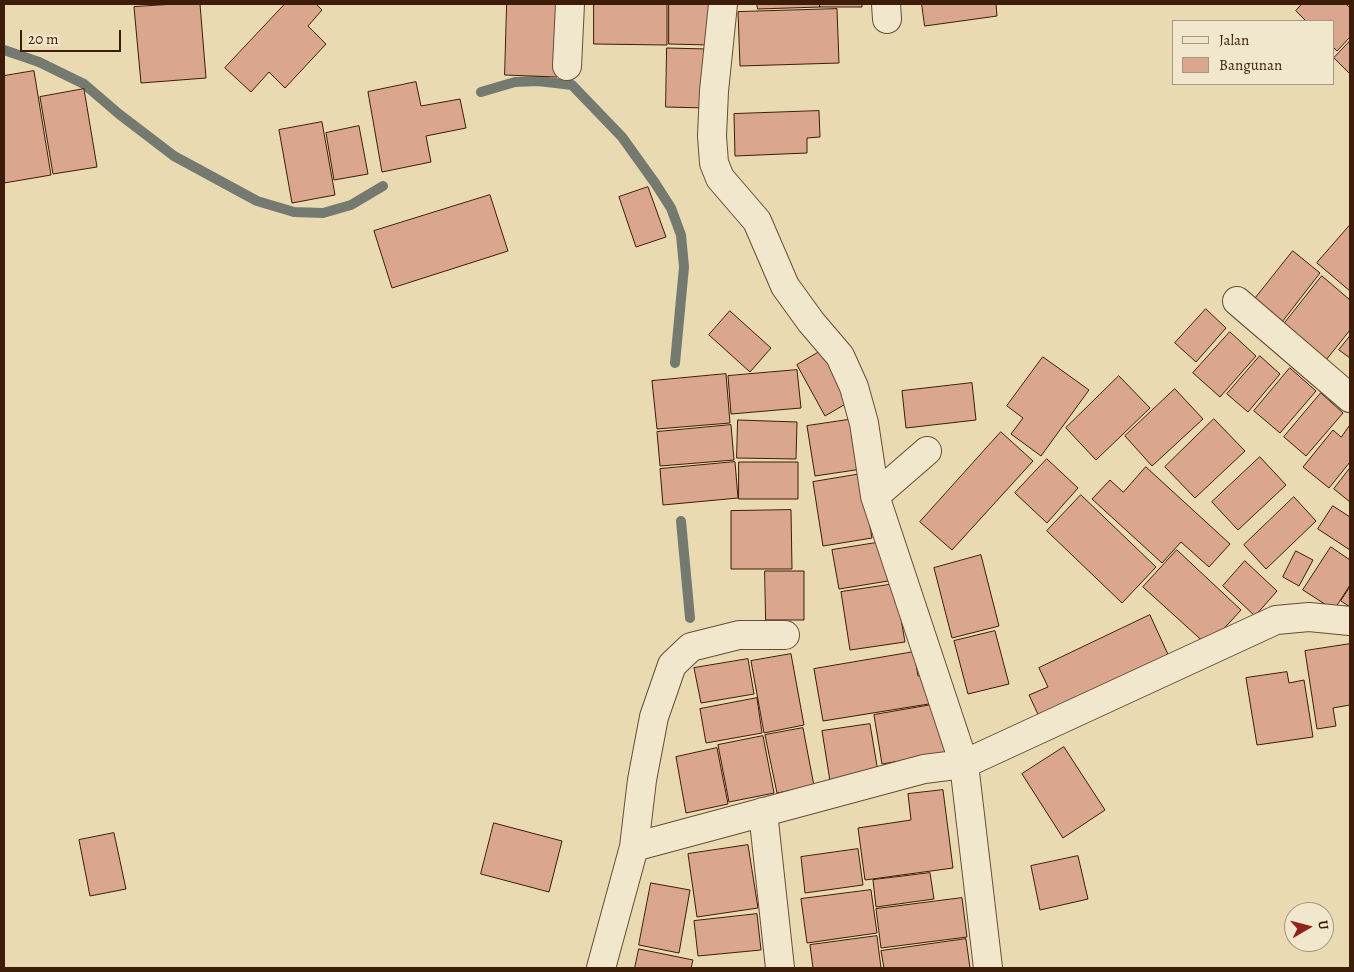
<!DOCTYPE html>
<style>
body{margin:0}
#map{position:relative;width:1354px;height:972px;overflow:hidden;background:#e9dab2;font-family:Alegreya,serif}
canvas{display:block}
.frame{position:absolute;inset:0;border:5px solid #3d1c0a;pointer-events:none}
.legend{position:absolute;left:1172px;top:20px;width:162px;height:65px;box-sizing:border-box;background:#f1e7cd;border:1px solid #a9967f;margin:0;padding:6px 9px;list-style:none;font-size:15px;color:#3d1c0a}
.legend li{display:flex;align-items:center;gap:10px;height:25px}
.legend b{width:25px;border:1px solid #a9967f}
.north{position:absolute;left:1284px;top:902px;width:50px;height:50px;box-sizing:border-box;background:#f1e7cd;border:1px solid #a9967f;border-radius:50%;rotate:82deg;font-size:14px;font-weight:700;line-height:20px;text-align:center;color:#3d1c0a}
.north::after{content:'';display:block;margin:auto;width:18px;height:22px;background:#8f2418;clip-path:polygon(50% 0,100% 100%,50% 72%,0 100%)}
.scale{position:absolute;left:20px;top:30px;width:101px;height:22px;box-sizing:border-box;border:2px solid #3d1c0a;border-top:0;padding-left:6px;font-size:15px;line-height:18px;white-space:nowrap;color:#3d1c0a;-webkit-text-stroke:4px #f1e7cd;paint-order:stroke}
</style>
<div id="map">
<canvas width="1354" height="972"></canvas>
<div class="frame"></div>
<ul class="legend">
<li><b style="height:6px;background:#f1e7cd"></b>Jalan</li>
<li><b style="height:14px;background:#daa68d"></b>Bangunan</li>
</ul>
<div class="north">U</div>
<div class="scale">20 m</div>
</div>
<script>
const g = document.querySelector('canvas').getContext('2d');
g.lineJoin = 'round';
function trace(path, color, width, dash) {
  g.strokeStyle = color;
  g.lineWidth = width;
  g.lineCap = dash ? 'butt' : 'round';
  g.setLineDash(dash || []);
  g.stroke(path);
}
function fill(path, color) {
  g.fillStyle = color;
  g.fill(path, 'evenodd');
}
const stream = new Path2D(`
 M4 50 39 62 84 84 119 114 174 156 257 201 294 212 323 213 351 205 383 186
 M481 92 515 82 538 81 572 85 622 137 655 183 671 208 681 235 684 267 675 363
 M681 521 690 618`);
const building = new Path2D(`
 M175 4H200L206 78 141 83 134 7Z
 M285 4H316L322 10 308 26 326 44 285 88 269 72 251 92 225 68Z
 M507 4H559L557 77 505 75Z
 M594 4H667V45L594 44Z
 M669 4H710V45L669 44Z
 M757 4H819L820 7 758 9Z
 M820 4H862V7H820Z
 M922 4H996L997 16 925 26Z
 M1302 4H1346L1350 8V37L1337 51 1333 47V21H1306L1296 11Z
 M837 9 839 63 740 66 738 12Z
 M1350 41V74L1334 58Z
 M667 48 708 49 707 108 666 107Z
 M34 71 51 175 4 183V76Z
 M416 82 421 106 460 99 466 128 426 136 431 162 382 172 368 92Z
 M84 89 97 167 53 174 40 97Z
 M819 111 820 137 807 138V153L735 156 734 114Z
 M322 122 335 195 292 203 279 130Z
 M359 126 368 174 334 180 326 133Z
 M648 187 666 237 636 247 619 197Z
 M490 195 508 251 392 288 374 231Z
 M1350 225V291L1317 263Z
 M1293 251 1320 273 1282 322 1254 300Z
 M1322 276 1350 300V330L1326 360 1284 324Z
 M1206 309 1226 328 1196 362 1175 343Z
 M730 311 771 348 750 372 709 335Z
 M1230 332 1256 356 1220 397 1193 373Z
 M1350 336V358L1339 350Z
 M826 348 854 399 825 416 797 365Z
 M1260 356 1280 374 1248 412 1227 394Z
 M1043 357 1089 390 1041 456 1011 434 1023 418 1007 406Z
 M1290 368 1316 391 1280 433 1254 411Z
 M797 370 801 408 731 414 728 376Z
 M726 374 730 423 657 429 652 381Z
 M1119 376 1150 408 1096 460 1066 428Z
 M972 383 976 420 906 428 902 391Z
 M1175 389 1203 419 1152 466 1125 436Z
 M1321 393 1343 413 1306 456 1284 437Z
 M854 419 862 469 815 476 807 426Z
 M1214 419 1245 451 1195 498 1165 467Z
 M738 420 797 422 796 459 737 458Z
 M731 425 734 460 660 466 657 432Z
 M1350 425V462L1329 488 1303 467 1333 430 1341 437Z
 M1001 432 1033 461 952 550 920 522Z
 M1260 457 1286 485 1238 530 1212 502Z
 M1047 459 1078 488 1047 523 1015 493Z
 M735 462 738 498 663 505 660 469Z
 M739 462H798V499H739Z
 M1146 467 1230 544 1209 567 1181 542 1162 563 1092 499 1110 480 1123 492Z
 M1350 468V502L1334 489Z
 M861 474 872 538 823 546 813 482Z
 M1081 495 1156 567 1122 603 1047 531Z
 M1294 497 1316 521 1266 569 1244 545Z
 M1333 506 1350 517V550L1318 529Z
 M791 510 792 569H731V511Z
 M882 542 888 581 839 589 832 550Z
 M1331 547 1350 560V585L1334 610 1303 590Z
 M1177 550 1241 610 1208 646 1143 587Z
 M1296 551 1313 560 1299 586 1283 577Z
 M981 555 999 626 952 638 934 568Z
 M1245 561 1277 591 1255 616 1223 586Z
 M765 571H804V620H766Z
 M895 584 905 642 850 650 841 592Z
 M1350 587V607L1341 601Z
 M1150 615 1171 661 1042 723 1029 695 1048 687 1039 668Z
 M995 631 1009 684 968 694 954 641Z
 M1350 644V705L1333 708 1336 726 1317 729 1305 651Z
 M914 652 918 676 930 674 935 703 823 721 814 669Z
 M791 654 804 725 764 733 751 661Z
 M748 659 754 694 701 703 694 668Z
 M1287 672 1289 683 1304 680 1313 737 1257 745 1246 678Z
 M757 698 762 733 706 743 700 709Z
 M937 704 946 753 882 764 874 715Z
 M870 724 878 772 830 781 822 731Z
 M803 728 814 786 777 793 765 735Z
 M763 736 774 793 729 802 718 745Z
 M1064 747 1105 810 1063 838 1022 774Z
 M717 748 728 804 686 813 676 757Z
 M943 790 953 868 865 880 858 828 911 820 908 794Z
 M494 823 562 841 549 892 481 874Z
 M114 833 126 889 90 896 79 840Z
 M748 845 758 908 697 917 688 854Z
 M858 849 863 885 805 893 801 857Z
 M1078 856 1088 899 1040 910 1031 866Z
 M930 873 934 899 876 907 873 880Z
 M651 883 690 890 679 953 639 945Z
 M871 890 877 933 807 943 801 899Z
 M962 898 967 937 881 948 876 909Z
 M757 914 761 950 698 956 694 921Z
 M877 936 881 968H813L810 945Z
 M966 939 970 968H884L881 951Z
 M639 949 693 960 691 968H635Z`);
const minor = new Path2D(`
 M723 4 714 91 712 136 714 163 720 178 757 221 785 286 811 322 840 356 854 387 864 423 875 496 964 764 988 968
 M886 4 887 19
 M567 66 570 4
 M1237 301 1350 398
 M875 496 927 451
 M763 812 780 968
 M634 847 642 780 654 717 672 665 691 647 739 635H785
 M601 968 634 847 924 769 964 764 1276 620 1309 617 1350 621`);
trace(stream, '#757a71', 10);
fill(building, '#daa68d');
trace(building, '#3d1c0a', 1);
trace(minor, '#684c34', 30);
trace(minor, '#f1e7cd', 28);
</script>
